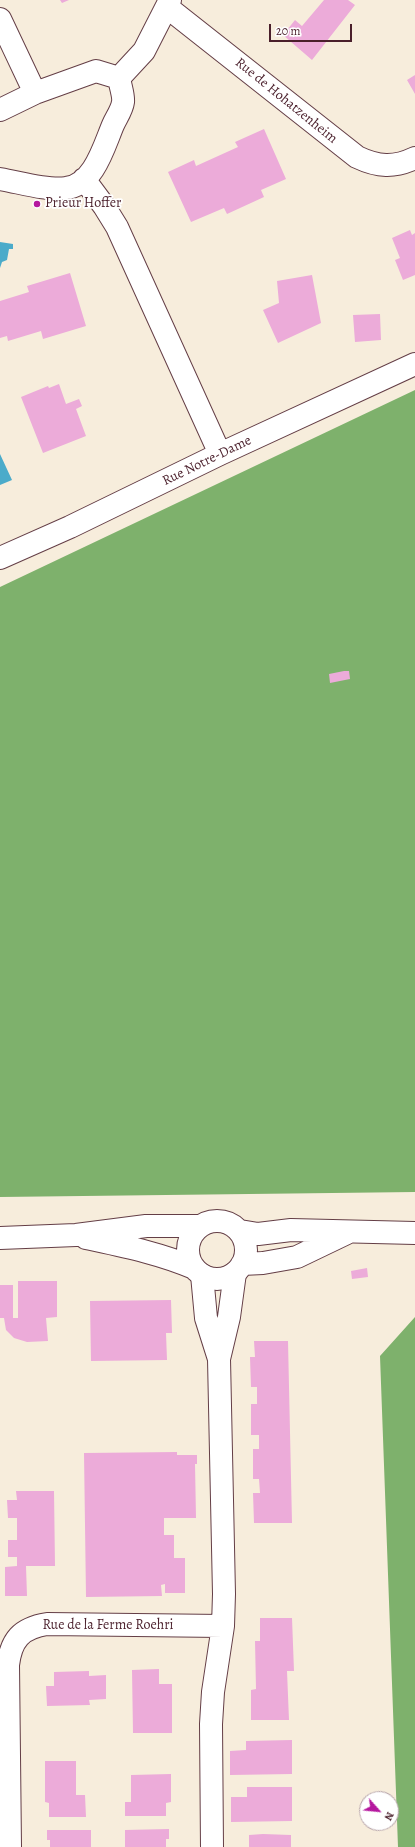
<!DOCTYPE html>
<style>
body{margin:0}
#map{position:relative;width:415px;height:1847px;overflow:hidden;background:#f7eddc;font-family:Alegreya,serif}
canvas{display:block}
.north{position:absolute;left:359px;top:1791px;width:40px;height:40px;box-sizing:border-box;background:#fff;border:1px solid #b7a5aa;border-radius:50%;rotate:117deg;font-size:11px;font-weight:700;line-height:16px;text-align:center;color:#4a1f2b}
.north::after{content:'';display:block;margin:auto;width:14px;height:18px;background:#b5179e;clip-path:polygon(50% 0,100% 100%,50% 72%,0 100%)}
.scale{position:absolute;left:269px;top:24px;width:83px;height:18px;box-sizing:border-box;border:2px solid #4a1f2b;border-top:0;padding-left:5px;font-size:12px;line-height:14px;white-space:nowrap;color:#4a1f2b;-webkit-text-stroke:3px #fff;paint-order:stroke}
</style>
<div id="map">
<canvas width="415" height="1847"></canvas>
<div class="north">N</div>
<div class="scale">20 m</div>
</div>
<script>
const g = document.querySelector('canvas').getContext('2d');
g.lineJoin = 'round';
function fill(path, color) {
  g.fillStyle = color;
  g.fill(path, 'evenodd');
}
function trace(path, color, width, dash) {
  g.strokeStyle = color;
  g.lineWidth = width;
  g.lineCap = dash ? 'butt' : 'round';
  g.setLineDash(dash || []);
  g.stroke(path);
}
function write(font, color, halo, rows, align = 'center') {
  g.font = font + ' Alegreya,serif';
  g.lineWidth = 3.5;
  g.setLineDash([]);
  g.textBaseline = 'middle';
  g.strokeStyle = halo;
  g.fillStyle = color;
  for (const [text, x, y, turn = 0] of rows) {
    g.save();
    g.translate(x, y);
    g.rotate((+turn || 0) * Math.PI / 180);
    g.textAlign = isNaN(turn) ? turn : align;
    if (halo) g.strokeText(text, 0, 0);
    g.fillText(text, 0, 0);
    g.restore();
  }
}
const forest = new Path2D(`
 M415 390V1192L0 1197V587Z
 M415 1317V1847H398L380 1356Z`);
const water = new Path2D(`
 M0 242 13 244V249H9L7 260 2 262 0 268Z
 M0 454 12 480 0 485Z`);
const building = new Path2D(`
 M60 0H69L62 3Z
 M324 0H348L355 5 312 60 283 35 295 20 302 26Z
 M415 75V94L407 80Z
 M264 129 286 179 261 190 264 197 227 214 224 208 191 222 168 172 194 160 196 166 238 147 235 142Z
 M410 230 412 235 415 233V275L403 280 395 260 400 258 392 238Z
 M70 273 86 326 43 339 41 331 8 341 7 336 0 338V301L29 292 27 286Z
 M312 275 321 323 278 343 263 310 279 303 277 281Z
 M380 314 381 340 355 342 353 315Z
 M59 384 66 404 79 399 82 406 76 409 86 436 43 453 21 397 48 386 49 388Z
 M344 671H349L350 679 330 683 329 674Z
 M367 1268 368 1277 352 1279 351 1271Z
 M18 1281H57V1317L46 1318 48 1341 27 1342 14 1338 6 1330 4 1318H0V1285H13V1318H18Z
 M171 1300 172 1333H166L167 1360 91 1361 90 1301Z
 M254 1341H288L292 1523H254L253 1493H260L259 1479H253V1449H259V1435H251V1404H257V1387H251L250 1357H255Z
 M177 1452V1455H197V1464H195L196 1518H164V1535H174V1558H185V1593H165V1584L161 1585 162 1596 86 1597 84 1453Z
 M16 1491H54L55 1566H26L27 1596H5V1567L17 1566V1557H8V1540H17V1518H8L7 1500H17Z
 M260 1618H292L294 1671H287L289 1720H251V1690L256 1689 255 1641H260Z
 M159 1669V1684H172V1733H133L132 1670Z
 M89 1671V1676L106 1675V1699L89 1700 90 1705 47 1706 46 1686H54V1672Z
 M292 1740V1774L230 1775V1751L246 1750V1741Z
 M45 1761H76V1795H85L86 1817H49V1803L45 1802Z
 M171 1774V1802L166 1803V1816H125V1802H131V1775Z
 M247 1787H292V1821L231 1822V1797H247Z
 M169 1829V1839H166V1847H125V1830Z
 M47 1830H91V1847H50V1840H47Z
 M263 1834 291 1835V1847H249V1835Z`);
const minor = new Path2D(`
 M167 7 357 157C378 167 394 168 415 158
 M0 19 35 93
 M119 78 144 51 170 0
 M0 110 35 93 96 71 119 78
 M0 179C19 182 47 191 66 188 94 185 104 146 113 125 116 118 122 110 123 102 124 96 120 85 119 78
 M84 179 104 206 117 227 220 454
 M0 558 70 527 220 454 415 364
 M202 1275 206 1318 219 1359
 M10 1847 8 1665C11 1640 21 1628 47 1624L223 1626
 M212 1847 211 1724 213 1692 223 1626 224 1594 219 1359 229 1317 235 1273`);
const tertiary = new Path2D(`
 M188 1250a29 29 0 1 1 58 0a29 29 0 1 1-58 0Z
 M240 1231 258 1234 291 1230 415 1233
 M0 1238 76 1235 146 1226H199
 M86 1238C123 1246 159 1253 194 1268
 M242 1264 263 1263 297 1257 347 1233`);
const markers = [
 [37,204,4,"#b5179e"]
];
const streetNames = [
 ["Rue de Hohatzenheim",286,101,39],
 ["Rue Notre-Dame",207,461,-26],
 ["Rue de la Ferme Roehri",108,1626]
];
const poiNames = [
 ["Prieur Hoffer",45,204]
];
fill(forest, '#7eb16c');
fill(water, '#4babca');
fill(building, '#ecabd9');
trace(minor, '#643e46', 24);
trace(tertiary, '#643e46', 24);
trace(minor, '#fff', 22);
trace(tertiary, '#fff', 22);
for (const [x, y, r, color] of markers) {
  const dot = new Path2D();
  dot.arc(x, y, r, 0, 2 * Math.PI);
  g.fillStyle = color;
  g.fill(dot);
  trace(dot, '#fff', 1.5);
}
write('14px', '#4a1f2b', '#fff', streetNames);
write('14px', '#4a1f2b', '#fff', poiNames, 'left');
</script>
